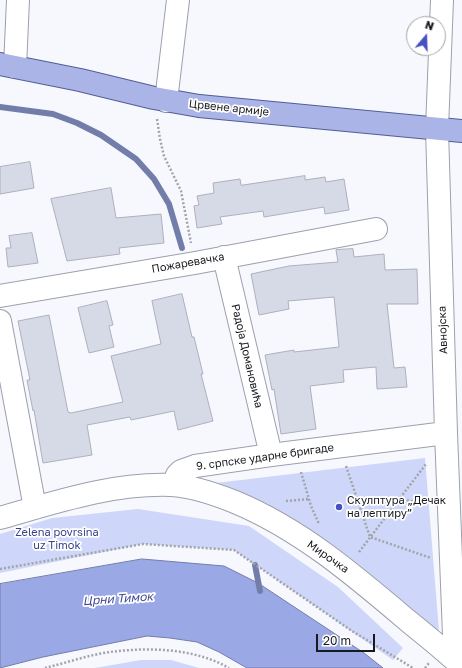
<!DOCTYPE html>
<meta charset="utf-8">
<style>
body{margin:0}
#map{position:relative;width:462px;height:668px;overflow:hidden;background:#f6f8fd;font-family:"Golos Text",sans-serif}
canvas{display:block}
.north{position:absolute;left:406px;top:16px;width:40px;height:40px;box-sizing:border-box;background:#fff;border:1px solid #a3a3a5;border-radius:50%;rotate:19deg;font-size:11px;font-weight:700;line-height:16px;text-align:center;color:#18191e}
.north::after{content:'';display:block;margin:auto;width:14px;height:18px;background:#4650c5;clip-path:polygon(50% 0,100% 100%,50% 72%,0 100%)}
.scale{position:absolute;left:316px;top:634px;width:59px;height:18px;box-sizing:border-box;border:2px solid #18191e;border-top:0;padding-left:5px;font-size:12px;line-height:14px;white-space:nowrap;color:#18191e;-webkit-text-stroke:3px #fff;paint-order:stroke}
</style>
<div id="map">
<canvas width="462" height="668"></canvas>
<div class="north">N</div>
<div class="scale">20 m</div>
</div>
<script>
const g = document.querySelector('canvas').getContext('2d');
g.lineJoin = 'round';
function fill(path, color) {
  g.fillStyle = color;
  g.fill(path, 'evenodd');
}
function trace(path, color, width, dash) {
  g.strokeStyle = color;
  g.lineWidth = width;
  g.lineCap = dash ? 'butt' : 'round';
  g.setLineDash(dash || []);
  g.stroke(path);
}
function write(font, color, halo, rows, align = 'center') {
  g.font = font + ' "Golos Text",sans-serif';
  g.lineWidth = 3.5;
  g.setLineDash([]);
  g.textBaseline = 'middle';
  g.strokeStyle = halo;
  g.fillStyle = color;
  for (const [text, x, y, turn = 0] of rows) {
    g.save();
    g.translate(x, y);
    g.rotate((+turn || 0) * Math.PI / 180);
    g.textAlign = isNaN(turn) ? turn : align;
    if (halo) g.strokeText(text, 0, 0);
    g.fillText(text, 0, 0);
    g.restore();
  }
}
const green = new Path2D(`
 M425 458 439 631 401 602 216 483Z
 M138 509 249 526 338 587 403 648 393 660 234 550 143 544 0 573V534L52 518Z
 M141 660H171L199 668H95Z`);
const water = new Path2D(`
 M142 559 224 566 258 583 364 653 383 668H247L219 652 197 642 170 638 147 636 43 657 0 668V584Z`);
const stream = new Path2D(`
 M0 107 53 114 77 123 101 135 136 159 154 179 169 204 182 248
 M255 565 260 591`);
const building = new Path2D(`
 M30 162 34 188 0 194V167Z
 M305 176V180L325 177 326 182 344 179 349 210 325 214 324 207 264 217 263 211 220 217 222 224 197 228 194 206 199 205 197 196 214 193 213 183 240 179 241 185Z
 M111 188 116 218 161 214 164 243 119 248 120 254 67 261 51 199Z
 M32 233 38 263 8 267 6 248H11L9 236Z
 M353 249 354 257 384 254 385 270 417 269 418 304H387L394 368 405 367 407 387 377 389 376 367 343 370 344 382 310 386 316 429 281 434 274 389 272 390 265 355 294 350V352L339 347 334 297 288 301 289 309 259 315 251 274 289 266 338 262 336 250Z
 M182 294 192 337H194L203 374H201L213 421 178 430 174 411 131 420 130 417 87 425 92 455 43 463 34 410 33 411 27 380H30L18 321 49 315 68 412 71 413 123 402 111 356 161 344 152 301Z
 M107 301 113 325 109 326 114 347 89 353 78 308Z`);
const path = new Path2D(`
 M157 119 160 139 164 156 181 191 191 243
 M346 466 370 537 431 558
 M301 472 311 506 319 524
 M399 499 428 504
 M286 501 309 499
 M359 552 426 464
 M0 569 143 544 234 550 352 631 413 668
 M45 668C66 663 88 655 110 652 149 647 194 648 229 668
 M425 668 429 663`);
const minor = new Path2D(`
 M442 0 437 129 446 433 455 660
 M15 67 18 0
 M166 101 178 0
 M224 257 271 455
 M0 296 195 263 376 229
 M0 321 35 508
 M173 485 177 475 181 471 195 466 271 455 446 433
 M0 518C56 502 112 483 171 485 193 486 215 494 235 502 300 529 354 575 407 620 425 635 445 650 462 667`);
const major = new Path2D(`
 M0 64 80 80 154 98 199 106 462 131`);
const markers = [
 [339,507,4,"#4650c5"]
];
const streetNames = [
 ["Црвене армије",229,108,6],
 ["Пожаревачка",188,263,-10],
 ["Авнојска",443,330,-92],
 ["Радоја Домановића",247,356,77],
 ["9. српске ударне бригаде",265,457,-8],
 ["Мирочка",328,557,35]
];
const poiNames = [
 ["Скулптура „Дечак",347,501],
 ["на лептиру”",347,514]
];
const parkNames = [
 ["Zelena povrsina",57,533],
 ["uz Timok",57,546]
];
const waterNames = [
 ["Црни Тимок",118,599,-4]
];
fill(green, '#ced7f9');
fill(water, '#9aa8e5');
trace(water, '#737da9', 1);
trace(stream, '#737da9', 6);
fill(building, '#d6d9e6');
trace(building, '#adb0bd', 1);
trace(minor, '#9da0ac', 24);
trace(major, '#525d96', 24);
trace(path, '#a3a4a9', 2.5, [2, 2]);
trace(minor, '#fff', 22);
trace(major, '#aab4e7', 22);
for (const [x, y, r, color] of markers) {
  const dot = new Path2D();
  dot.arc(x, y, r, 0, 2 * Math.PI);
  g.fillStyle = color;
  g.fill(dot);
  trace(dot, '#fff', 1.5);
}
write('11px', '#18191e', '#fff', streetNames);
write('11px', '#18191e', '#fff', poiNames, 'left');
write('11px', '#39438c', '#fff', parkNames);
write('italic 12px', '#404a94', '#fff', waterNames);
</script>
